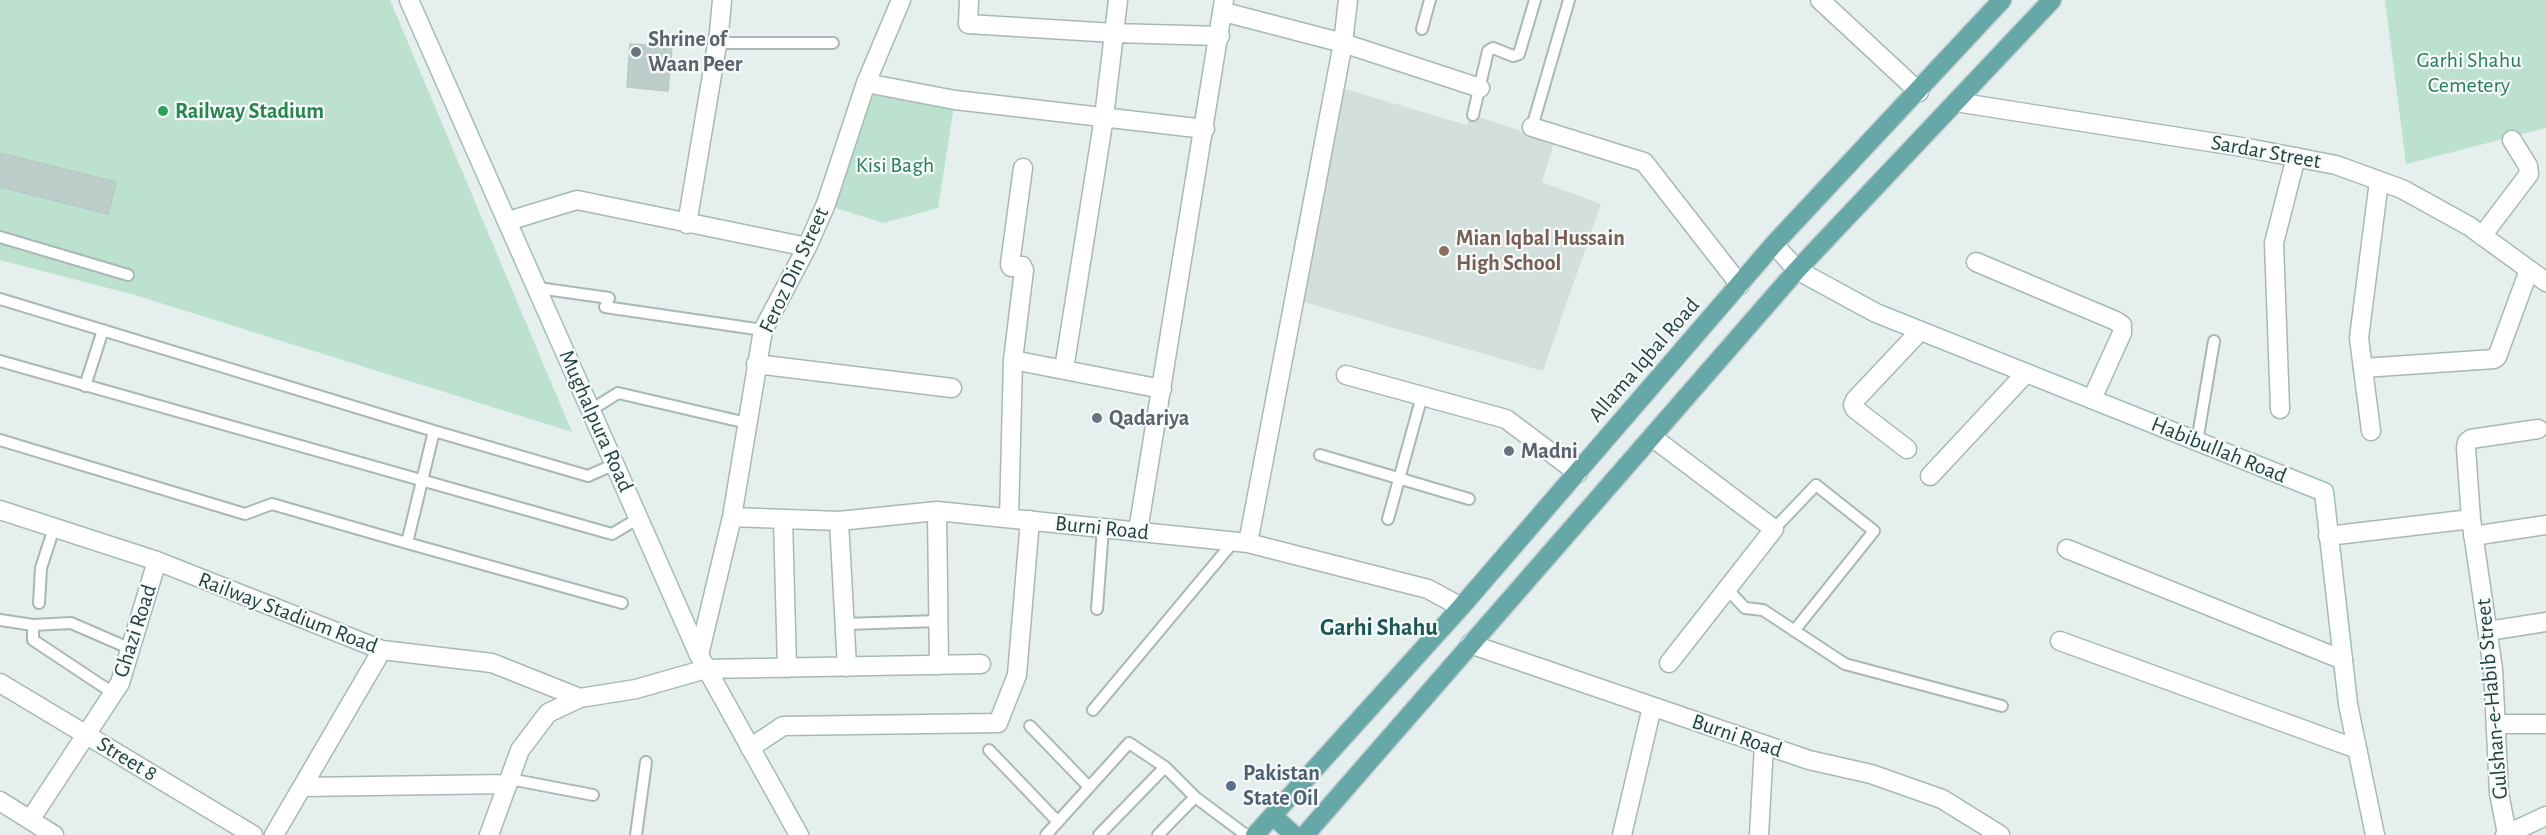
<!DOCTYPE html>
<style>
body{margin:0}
canvas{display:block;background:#e5efed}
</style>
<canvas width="2546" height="835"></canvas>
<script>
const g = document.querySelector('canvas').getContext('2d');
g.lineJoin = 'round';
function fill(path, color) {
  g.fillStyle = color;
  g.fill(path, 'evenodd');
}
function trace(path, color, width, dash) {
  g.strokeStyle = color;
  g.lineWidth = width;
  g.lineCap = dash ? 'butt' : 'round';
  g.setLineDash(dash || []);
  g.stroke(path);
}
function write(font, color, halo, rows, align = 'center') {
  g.font = font + ' "Alegreya Sans",sans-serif';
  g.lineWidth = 4.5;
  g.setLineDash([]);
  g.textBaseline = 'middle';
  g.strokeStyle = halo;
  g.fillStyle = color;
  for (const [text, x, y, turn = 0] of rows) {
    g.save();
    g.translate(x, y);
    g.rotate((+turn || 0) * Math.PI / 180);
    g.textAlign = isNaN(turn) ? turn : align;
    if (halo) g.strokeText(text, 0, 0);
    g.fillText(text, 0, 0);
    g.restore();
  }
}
const built = new Path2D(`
 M1335 86 1467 125 1470 114 1554 142 1542 182 1601 204 1543 371 1294 299Z`);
const green = new Path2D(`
 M0 0H390L572 432 135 295 0 260Z
 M2385 0H2546V128L2406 164Z
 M866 83 955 100 938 208 883 223 833 207Z`);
const building = new Path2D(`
 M630 44 672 47 668 91 627 87Z
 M0 153 116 182 108 214 0 187Z`);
const lane = new Path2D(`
 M1422 29 1430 0
 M718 43H833
 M1473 115 1488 51 1493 48 1513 56 1519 54 1535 0
 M1532 127 1569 0
 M0 237 128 275
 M538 288 609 298 605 307 763 330
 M0 299 434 431
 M0 361 612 534 639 518
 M85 386 103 330
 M591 410 618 393 747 423
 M0 440 245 514 272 504 407 543 434 431 588 476 615 464
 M2197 442 2214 341
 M1320 455 1469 499
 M1388 519 1422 396
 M1774 529 1816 485 1874 531 1794 631
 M407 543 622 603
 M1727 589 1745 608 1763 610 1845 664 2002 706
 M39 603 41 568 54 528
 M1097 609 1103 528
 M0 620 33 625 71 623 131 649
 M844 624 938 621
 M33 625V640L113 693
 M1093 710 1234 541
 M1030 726 1089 787
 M989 750 1058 822
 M510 779 593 795
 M636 835 646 762
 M1046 835 1129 743 1165 767 1195 797 1246 835
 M1099 835 1165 767
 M1158 835 1195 797`);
const street = new Path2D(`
 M969 0 968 24 1114 33 1220 36
 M1820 0 1919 92
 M1224 12 1343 43 1480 88
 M866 83 955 100 1205 129
 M1956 102 2248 148 2336 165 2402 189 2469 226 2546 282
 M1532 127 1644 162 1740 285
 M508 221 577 200 807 247
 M687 224 719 33 722 0
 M2482 236 2529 174 2528 166 2512 140
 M1976 262 2116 321 2122 325V333L2092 399
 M1013 360 1162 389
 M756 364 952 388
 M2363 368 2494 359 2497 357 2529 270
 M1064 369 1104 117 1118 0
 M1346 375 1506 419 1578 473
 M2280 409 2274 243 2296 157
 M2371 431 2359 338 2379 181
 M1652 437 1774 529 1669 663
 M1907 449 1855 409 1853 405 1855 400 1920 331
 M1930 476 2026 373
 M0 510 157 561 382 650 492 663 580 698
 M937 511 939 665
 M732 517 839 521 937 511 1248 543 1428 589 1461 607
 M1009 518 1013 360 1024 270 1022 266 1011 267 1010 264 1023 168
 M783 519 787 668
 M839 521 847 667
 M1138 531 1224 0
 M2328 536 2471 519
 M2473 536 2546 525
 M1248 543 1343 43 1348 0
 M2067 549 2343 660
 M2488 631 2546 622
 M2060 641 2357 749
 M1470 644 1809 760 1871 774 1942 799 2000 835
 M699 655 732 517 763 330 807 247 826 204 866 83 901 0
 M0 683 253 835
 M2496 724H2546
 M750 748 783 726 998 723 1017 675 1030 520
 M302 787 508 784
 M0 801 54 835
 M30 820 120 683 157 561
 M2507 834 2499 793 2493 669 2471 519 2466 448 2467 442 2471 439 2538 429
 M274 835 382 650
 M489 835 520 750 548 713 580 698 636 689 706 669 981 664
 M1622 835 1652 707
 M1759 835 1764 745
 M2505 835 2546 816`);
const secondary = new Path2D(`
 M409 0 699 655 799 835
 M1774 244 1797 270 1876 313 2324 492 2348 704 2375 835`);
const primary = new Path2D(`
 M1273 816 1294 835
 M1255 835 1461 607 1774 244 2002 0
 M1305 835 1797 270 2052 0`);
const markers = [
 [636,52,6,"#6b7280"],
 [163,111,6,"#2e9e5b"],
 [1444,251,6,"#8d6e63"],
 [1097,418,6,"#6b7280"],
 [1509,451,6,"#6b7280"],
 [1231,786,6,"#5c6f8a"]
];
const worshipNames = [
 ["Shrine of",648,39],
 ["Waan Peer",648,64],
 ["Qadariya",1109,418],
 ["Madni",1521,451]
];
const parkNames = [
 ["Garhi Shahu",2469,60],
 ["Cemetery",2469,85],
 ["Kisi Bagh",895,165]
];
const leisureNames = [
 ["Railway Stadium",175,111]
];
const streetNames = [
 ["Sardar Street",2266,152,10],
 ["Feroz Din Street",794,270,-65],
 ["Allama Iqbal Road",1644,360,-49],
 ["Mughalpura Road",596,421,66],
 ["Habibullah Road",2219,450,22],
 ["Burni Road",1102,528,6],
 ["Railway Stadium Road",288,613,21],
 ["Ghazi Road",135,631,-72],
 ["Gulshan-e-Habib Street",2492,699,-95],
 ["Burni Road",1737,736,19],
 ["Street 8",127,759,31]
];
const educationNames = [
 ["Mian Iqbal Hussain",1456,238],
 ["High School",1456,263]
];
const serviceNames = [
 ["Pakistan",1243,773],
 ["State Oil",1243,798]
];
const neighbourhoodNames = [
 ["Garhi Shahu",1379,628]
];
fill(built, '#d3dfdd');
fill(green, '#bce1cf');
fill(building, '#bccdca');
trace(building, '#b6c9c6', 1.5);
trace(lane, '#a7b8b6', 14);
trace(street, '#a7b8b6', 21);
trace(secondary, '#a2bcba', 21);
trace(primary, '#c1caca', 21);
trace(lane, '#fff', 10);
trace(street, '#fff', 18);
trace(secondary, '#fff', 18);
trace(primary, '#66a8a7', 18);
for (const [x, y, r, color] of markers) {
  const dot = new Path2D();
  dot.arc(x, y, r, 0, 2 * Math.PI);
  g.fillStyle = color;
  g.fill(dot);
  trace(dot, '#f6fbfa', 2);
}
write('bold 22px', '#5b616d', '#f6fbfa', worshipNames, 'left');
write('22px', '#287d5e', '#f6fbfa', parkNames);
write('bold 22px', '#27864d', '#f6fbfa', leisureNames, 'left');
write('22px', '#224342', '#f6fbfa', streetNames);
write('bold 22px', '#785e54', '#f6fbfa', educationNames, 'left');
write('bold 22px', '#4e5e75', '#f6fbfa', serviceNames, 'left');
write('bold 24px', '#1c5757', '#f6fbfa', neighbourhoodNames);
</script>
